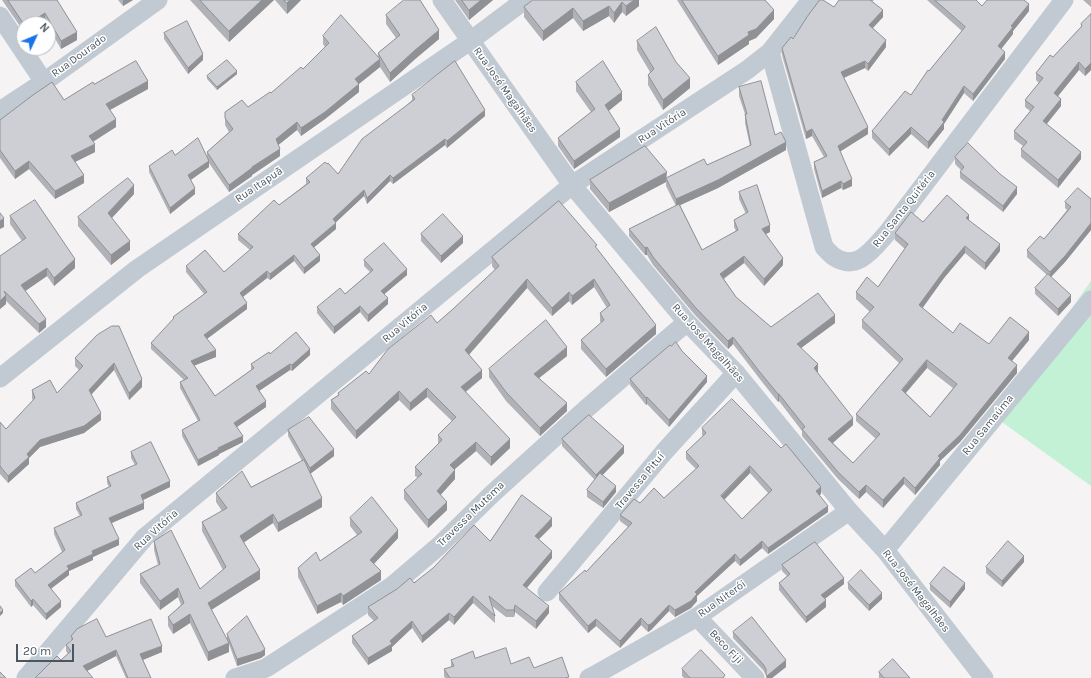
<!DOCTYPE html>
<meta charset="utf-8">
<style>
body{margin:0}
#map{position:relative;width:1091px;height:678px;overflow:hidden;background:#f5f3f3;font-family:Karla,sans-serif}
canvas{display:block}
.north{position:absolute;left:16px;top:16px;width:40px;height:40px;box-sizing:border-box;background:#fff;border:1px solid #b7bbc0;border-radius:50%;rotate:46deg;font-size:11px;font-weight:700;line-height:16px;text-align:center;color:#4a5661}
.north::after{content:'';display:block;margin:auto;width:14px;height:18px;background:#1a73e8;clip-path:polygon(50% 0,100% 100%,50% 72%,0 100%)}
.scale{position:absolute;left:16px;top:644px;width:58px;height:18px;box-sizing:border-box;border:2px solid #4a5661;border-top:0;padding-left:5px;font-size:12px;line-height:14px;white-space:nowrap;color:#4a5661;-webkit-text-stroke:3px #fff;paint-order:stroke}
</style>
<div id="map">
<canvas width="1091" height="678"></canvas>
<div class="north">N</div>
<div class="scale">20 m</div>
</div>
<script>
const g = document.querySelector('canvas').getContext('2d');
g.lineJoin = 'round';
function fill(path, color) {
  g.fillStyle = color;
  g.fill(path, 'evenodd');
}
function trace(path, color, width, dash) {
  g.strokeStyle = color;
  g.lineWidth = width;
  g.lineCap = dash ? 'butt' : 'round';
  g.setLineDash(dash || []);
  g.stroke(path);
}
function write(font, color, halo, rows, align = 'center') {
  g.font = font + ' Karla,sans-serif';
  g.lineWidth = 3;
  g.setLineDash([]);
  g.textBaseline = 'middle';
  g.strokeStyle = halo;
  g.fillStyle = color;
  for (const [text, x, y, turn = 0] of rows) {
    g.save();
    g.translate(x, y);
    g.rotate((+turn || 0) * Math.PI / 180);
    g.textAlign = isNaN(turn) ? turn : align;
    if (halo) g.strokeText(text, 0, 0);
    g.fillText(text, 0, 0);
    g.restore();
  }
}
const green = new Path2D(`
 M1091 281V486L995 417Z`);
const street = new Path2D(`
 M442 0 572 185 687 322 736 373 849 511 885 550 984 678
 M0 16 44 82
 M770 52 824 247C827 250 830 254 833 256 857 273 873 249 888 232L1064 0
 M0 111 44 82 158 0
 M0 378 137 269 470 41 525 0
 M885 550 1091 300
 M547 592 664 452 736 373
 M697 617 755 678
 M26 678 145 537 572 185 747 70 770 52 811 0
 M235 678 266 668 392 586 440 545 492 494 586 409 687 322
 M589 678 595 675 697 617 849 511`);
const wall = new Path2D(`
 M2 0H57L77 40 61 49 48 26V24H47L45 21 24 24V32Z
 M118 0H133L123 6Z
 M190 0H274L229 42Z
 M275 0H301L287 14Z
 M455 0H493L469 20Z
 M639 0V6L626 16 622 12 614 23 609 16 583 31 573 18 543 41 524 17V7Z
 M677 0H765L774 19 756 38 749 41V44L718 65Z
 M839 0H874L872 2 883 17 873 28 886 47 868 71 865 68 844 78 868 134 840 151 852 186 843 190 841 188 822 198 814 169V162L824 157 812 136 806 139 782 55V48L834 7Z
 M927 0H976L982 6 1025 1 1029 11 1013 31V34L1001 49 1005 59 973 101 964 93 944 124V129L928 149 911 134 889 156 872 138V131L911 95 929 71 962 31Z
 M1083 0H1091V7Z
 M1091 14V70L1085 76 1079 70 1058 96 1061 106 1047 124 1081 159 1058 188 1021 157V149L1023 146 1014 139V131L1030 111 1025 107V100L1039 83 1036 80V73L1053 57 1081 27V24Z
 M386 15 439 39 414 60 390 82 380 67 359 84V92L325 119 301 136 297 130 278 145 280 156 252 175V176L229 192 209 163V167L190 180 195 194 170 214 149 172V166L175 155 207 157V152L229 132 225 125V112L248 107 271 93 303 69 325 47 323 44V36L378 56V53L396 38 386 24Z
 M164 33 203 60 188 74 164 39Z
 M637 41 690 88 663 110 648 85V75L650 72 637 50Z
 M237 74 217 90 207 79V76Z
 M576 82 622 100 608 111 620 137 574 169 558 146V138L591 112 576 91Z
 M94 84 148 89 110 110 116 127 93 142 95 152 75 162 84 183 55 199 29 169 15 179 0 158V120L64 100Z
 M739 87 786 150 718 188 680 205 702 250 736 231 734 227V220L746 214 739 199V192L770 232 766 234 783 265 764 286 744 263 724 279 736 297 771 327 835 323 801 348 818 372H817L853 425 833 443 853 463 876 439 856 421V414L899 363 862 328V320L870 312 856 299V292L878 287 905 249 895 240V233L923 222 969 221 1000 251 985 270 965 253 944 278 922 308 953 333 989 344 1029 340 1011 361 1017 373 960 442 940 461V465L915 495 904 484 883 508 866 492 859 499 838 479 802 436V431L779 401 778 402 759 378 733 344 728 349 695 315 653 265 647 255H645L629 236V229L676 206 666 186V182L609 212 590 189V180L667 178 707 165 750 146 745 123V114L739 96ZM927 368 953 388 930 417 906 393Z
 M412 95 485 116 447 148 445 145 393 184 390 181 367 204 364 196 336 222V229L314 247 320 261 304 274 294 261 270 280 267 278 243 297 247 309 207 339 216 357 194 365 215 396 251 370V364L270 354 310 355 292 371 290 370 259 391 266 407 237 427 243 442 219 454V455L198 466 182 436V430L198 421 180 388V382L184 380 151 349V343L173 320V317L204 294 186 272V266L224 272 250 250 238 240V234L279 205 306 184V178L327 164 338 174 412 100Z
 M955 157 1017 194 1003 212 960 178V172L961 170 955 164Z
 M134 194 112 218 130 250 111 265 78 226V217Z
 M1091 199V230L1065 262 1051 277 1071 302 1058 316 1035 294V288L1047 275 1027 257V250L1044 239 1067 210 1065 208V202Z
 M10 216 75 268 54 286 47 276 25 291 46 327 39 333 6 301V304L0 309V256L22 241 10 224Z
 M421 234 463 243 441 263 421 241Z
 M597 249 656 334 606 377 581 349V340L601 323 600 321V313L607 308 594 287 572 305 569 301 552 316 527 288 469 355 482 378 466 392 510 448 491 466 476 451 454 470 455 479 440 495 447 510 428 528 404 499V490L418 478 415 476V467L438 444V435L452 421 427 397 410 411 399 400 356 439 331 409V400L338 395V393L369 374 437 323 453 309 495 270 492 266V257Z
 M364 260 407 275 384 294 388 304 368 322 360 312 334 334 317 313V307L345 294 370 272 364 266Z
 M97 335 142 387 129 400 114 370 91 395 101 420 84 433 40 447 29 458V464L8 483 0 474V422L6 429 33 401 32 398V390L57 393 79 370 75 366V358Z
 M671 346 682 351 707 382 669 427 647 404 646 405 630 385V379Z
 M567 356 539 378 567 411 540 436 506 401 489 377V369Z
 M702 428 821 494 819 495 828 512 768 554 762 548 740 566 735 561 697 596V601L691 608 675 617 669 611 651 630 648 632 641 625 620 648 596 626 588 633 559 600V593L586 572 628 527 620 521V515L640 503 664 498 696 469 686 459V452L703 436 702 435ZM750 473 768 493 742 519 724 500Z
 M288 430 334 456 310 474 322 507 278 532 273 523 244 542 260 579 211 610 227 640V634L265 655 261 658 237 666 229 644V652L208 661 190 623 173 634 168 626V617L181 605 178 597 160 610 140 583V574L158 565 154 550V541L200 589 223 570 202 531V522L222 511 216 502V493L251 487 302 461 288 436Z
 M562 439 624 453 602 475 616 492 603 508 587 497V490L595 480 562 446Z
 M131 452 170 487 143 500 144 509 112 523 119 545 93 557V560L69 571V575L51 588 61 607 46 620 33 605 31 607 15 586V580L35 573 62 552 54 534V528L80 516 76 509V503L109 487 107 483V477L135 465 131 458Z
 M350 518 398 538 374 564 381 580 343 605 341 602 317 614 298 577V568L320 561 357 535 350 526Z
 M552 526 539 539 552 558 527 588 549 613 536 629 515 612 514 617H506L492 606 495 616V623L473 603 454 625 449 620 422 643 412 628 392 647V651L368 665 352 643V636L374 621 368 615V607L490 541Z
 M1024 562 1002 587 986 573V567Z
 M782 565 844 584 824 599 826 607 806 623 779 590V583L787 576 782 571Z
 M848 583 882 599 869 611 848 589Z
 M930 584 965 589 950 608 930 590Z
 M733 632 786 667 772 678H766V675L763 670 733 638Z
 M71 636 106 637 162 652 143 660 151 678H126L116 656 87 671 61 660 68 654 66 651V645L71 641Z
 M475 658 534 668 569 678H445L444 676V669L451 667V660Z
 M682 669 725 678H684L682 676Z
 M879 672 910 678H879Z`);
const shadedWall = new Path2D(`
 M123 0H133L123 6Z
 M262 0H274L229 42V31Z
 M290 0H301L287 14V3Z
 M481 0H493L469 20V10Z
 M634 0H639V6L626 16V6Z
 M622 2V12L614 23V13Z
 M1029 4V11L1013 31V34L998 53V46L1011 26Z
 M609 6V16L583 31V21Z
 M573 8V18L543 41V31Z
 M774 10V19L756 38 749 41V44L718 65V56Z
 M883 10V17L869 32V25Z
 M45 13V21L41 24H28Z
 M439 30V39L414 60 390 82V73L414 51Z
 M77 32V40L61 49V41Z
 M886 40V47L868 71V64Z
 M1005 52V59L973 101V94Z
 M203 54V60L188 74V68Z
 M380 59V67L355 87V79Z
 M865 61V68L841 79V72Z
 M1079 62V70L1054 101V93Z
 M1091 63V70L1085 76V69Z
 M237 71V74L217 90V87Z
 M690 78V88L663 110V100Z
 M148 81V89L106 112V104Z
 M359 84V92L325 119 301 136V128Z
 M964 86V93L944 124V129L928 149V142Z
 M622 92V100L605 114V105Z
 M1061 99V106L1043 128V121Z
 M485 110V116L447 148V141Z
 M116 119V127L89 144V136Z
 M297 122V130L276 147V139Z
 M868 127V134L838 153V146Z
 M911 127V134L889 156V149Z
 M620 129V137L574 169V161Z
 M812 129V136L806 139V132Z
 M445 139V145L393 184V178Z
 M786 142V150L718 188 676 207V199Z
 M95 144V152L71 164V156Z
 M280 149V156L252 175V176L229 192V185L252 167Z
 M1081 152V159L1058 188V180Z
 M29 161V169L15 179V171Z
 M209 161V167L188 182V175Z
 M667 172 666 182 609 212V203Z
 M84 175V183L55 199V191Z
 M390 175V181L367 204V198Z
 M852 179V186L843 190V184Z
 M841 181V188L822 198V191Z
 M134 185V194L108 222V213Z
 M1017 187V194L1003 212V206Z
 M195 188V194L170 214V208Z
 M364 190V196L333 225V219Z
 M969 215V222L966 218Z
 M4 218V227L0 229V221Z
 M336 223V229L311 250V244Z
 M1091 223V230L1065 262 1050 278V272Z
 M770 225V232L762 236V229Z
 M463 236V243L441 263V256Z
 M130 241V250L111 265V255Z
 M1000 244V251L985 270V263Z
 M965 246V253L944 278 919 313V305L944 271Z
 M647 247V255H645V248Z
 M294 255V261L270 280V274Z
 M320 255V261L304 274V268Z
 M744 256V263L720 281V274Z
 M783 258V265L764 286V279Z
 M75 259V268L54 286V278Z
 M47 268V276L21 294V285Z
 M407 269V275L381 297V291Z
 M267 271V278L240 299V293Z
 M527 279V288L465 359V350Z
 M594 279V287L572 305V296Z
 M569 292V301L552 316V308Z
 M6 295V304L0 309V301Z
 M1071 295V302L1058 316V309Z
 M388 298V304L368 322V315Z
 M247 303V309L204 341V335Z
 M360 306V312L334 334V327Z
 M835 315V323L797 351V344Z
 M46 319V327L39 333V324Z
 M656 325V334L606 377V369Z
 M1029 332V340L1008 366V358Z
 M733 337V344L728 349V341Z
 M567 347V356L534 382V374Z
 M310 349V355L292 371V365Z
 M216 350V357L191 367V361Z
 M927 360V368L902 397V390Z
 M114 363V370L89 397V390Z
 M290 364V370L256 393V386Z
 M818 364V372L814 375V368Z
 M1017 365V373L960 442 940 461V465L915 495V488L938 456Z
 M482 370V378L461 395V387Z
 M707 376V382L669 427V420Z
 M142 379V387L129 400V393Z
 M427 388V397L410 411V403Z
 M399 391V400L356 439V431Z
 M778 394H779V401L778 402Z
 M647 397V404L646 405V398Z
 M266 401V407L234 429V423Z
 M567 403V411L540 436V428Z
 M101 413V420L84 433 40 447 29 458V464L8 483V476L27 454 40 440Z
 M853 418V425L828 447V439Z
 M243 436V442L219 454V455L198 466V460L218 448Z
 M510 439V448L491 466V457Z
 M476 442V451L450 473V465Z
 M624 446V453L596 482V475Z
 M334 449V456L310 474V468Z
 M750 466V473L721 503V496Z
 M455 470V479L437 499V491Z
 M904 477V484L883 508V500Z
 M170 481V487L141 501V495Z
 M866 485V492L859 499V492Z
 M616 486V492L603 508V502Z
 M821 487V494L816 498V491Z
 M322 498V507L278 532V523Z
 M447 502V510L428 528V520Z
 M144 503V509L109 524V518Z
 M828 506V512L768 554V548Z
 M273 514V523L240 545V536Z
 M552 518V526L535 543V536Z
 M398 530V538L370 568V560Z
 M119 539V545L93 557V560L69 571V575L48 591V585L67 566 92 551Z
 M762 541V548L740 566V560Z
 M552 551V558L523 592V585Z
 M735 554V561L697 596V601L691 608 675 617V610Z
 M1024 556V562L1002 587V581Z
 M260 570V579L208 612V603Z
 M381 571V580L343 605V596Z
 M844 578V584L821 602V595Z
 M965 583V589L950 608V602Z
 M178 588V597L160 610V601Z
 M341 593V602L317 614V606Z
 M882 593V599L869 611V605Z
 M473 596V603L454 625V617Z
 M33 599V605L31 607V601Z
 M826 600V607L806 623V617Z
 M61 601V607L46 620V614Z
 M515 605V612L514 617V610Z
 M669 605V611L651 630 648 632V625Z
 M549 606V613L536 629V621Z
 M3 610V613L0 616V613Z
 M449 613V620L422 643V636Z
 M190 614V623L173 634V625Z
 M641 618V625L620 648V641Z
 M596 619V626L588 633V626Z
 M412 621V628L392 647V651L368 665V658L390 641Z
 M229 643V652L208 661V652Z
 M162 646V652L140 661V654Z
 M265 649V655L261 658 237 666V659Z
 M116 650V656L83 673V666Z
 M786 660V667L772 678H767V676Z`);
const building = new Path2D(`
 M8 0H57L77 32 61 41 45 13 28 24H24Z
 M200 0H262L229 31Z
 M284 0H290L287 3Z
 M404 0H420L439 30 414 51 390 73 378 53 400 35 386 15Z
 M462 0H481L469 10Z
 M533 0H634L626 6 622 2 614 13 609 6 583 21 573 8 543 31 524 7Z
 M682 0H765L774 10 756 29 748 32 749 35 718 56Z
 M820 0H823L834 7 839 0H870L883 10 869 25 886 40 868 64 865 61 841 72 868 127 838 146 852 179 843 184 841 181 822 191 814 162 827 156 812 129 806 132 782 48 791 37 793 39 807 17Z
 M935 0H976L982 6 987 0H1024L1029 4 1011 26 1013 27 998 46 1005 52 973 94 964 86 942 120 944 122 928 142 911 127 889 149 872 131 905 91 911 95 928 70 929 71 965 27Z
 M1091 14V63L1085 69 1079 62 1054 93 1061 99 1043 121 1081 152 1058 180 1021 149 1027 142 1014 131 1034 107 1025 100 1043 78 1036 73 1050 55 1053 57 1082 26 1081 24Z
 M341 15 380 59 355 79 359 84 325 112 301 128 297 122 276 139 280 149 252 167V168L229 185 207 152 233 129 225 118V112L242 100 248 107 270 92 271 93 301 67 303 69 329 43 323 36Z
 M187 21 203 54 188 68 164 33Z
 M656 27 676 62 690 78 663 100 648 75 654 69 637 41Z
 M227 60 237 71 217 87 207 76Z
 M136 61 148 81 106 104 116 119 89 136 95 144 71 156 84 175 55 191 29 161 15 171 0 150V120L33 95 52 82 64 100 93 82 94 84Z
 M455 61 485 110 447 141 445 139 393 178 390 175 367 198 364 190 333 219 336 223 311 244 320 255 304 268 294 255 270 274 267 271 240 293 247 303 204 335 216 350 191 361 215 396 254 368 251 364 269 352 270 354 296 332 310 349 292 365 290 364 256 386 266 401 234 423 243 436 218 448 219 449 198 460 182 430 200 420 180 382 188 378 151 343 174 318 173 317 207 292 186 266 205 250 224 272 253 247 238 234 274 200 279 205 310 182 306 178 325 162 327 164 328 163 338 174 362 139 415 99 412 95Z
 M603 61 622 92 605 105 620 129 574 161 558 138 595 109 576 82Z
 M761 81 775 135 781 132 786 142 718 180 676 199 666 178 704 159 707 165 751 145 745 114H747L739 87Z
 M198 138 209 161 188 175 195 188 170 208 149 166 172 150 175 155Z
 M968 143 1000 174 1017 187 1003 206 960 172 964 167 955 157Z
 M645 146 667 172 609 203 590 180Z
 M128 178 134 185 108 213 130 241 111 255 78 217Z
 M757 185 770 225 762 229 783 258 764 279 744 256 720 274 736 297 771 327 818 293 835 315 797 344 818 364 814 368 853 418 828 439 853 463 880 434 856 414 903 359 862 320 874 307 856 292 867 277 878 287 908 244 895 233 911 212 923 222 947 195 969 215 966 218 1000 244 985 263 965 246 944 271 919 305 953 333 960 323 989 344 1010 317 1029 332 1008 358 1017 365 960 435 938 456 940 458 915 488 904 477 883 500 866 485 859 492 838 472 802 429 805 427 779 394H778L759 371 733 337 728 341 695 307 653 257 647 247 645 248 629 229 679 204 702 250 738 230 734 220 748 212 739 192ZM927 360 957 384 930 417 902 390Z
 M1078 188 1091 199V223L1065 256 1050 272 1027 250 1040 236 1044 239 1071 207 1065 202Z
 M35 200 75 259 54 278 47 268 21 285 46 319 39 324 4 291 6 295 0 301V256L26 238 10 216Z
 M559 201 597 245 595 246 656 325 606 369 581 340 604 320 600 313 610 305 594 279 572 296 569 292 552 308 527 279 465 350 482 370 461 387 510 439 491 457 476 442 450 465 455 470 437 491 447 502 428 520 404 490 422 474 415 467 442 440 438 435 456 417 427 388 410 403 399 391 356 431 331 400 339 395 338 393 366 371 369 374 388 349 431 315 437 323 453 309 499 266 492 257Z
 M0 213 4 218 0 221Z
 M443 214 463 236 441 256 421 234Z
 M384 243 407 269 381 291 388 298 368 315 360 306 334 327 317 307 340 288 345 294 373 270 364 260Z
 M1048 274 1071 295 1058 309 1035 288Z
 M546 320 567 347 534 374 567 403 540 428 506 392 489 369Z
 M112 326H119L142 379 129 393 114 363 89 390 101 413 84 426 40 440 27 454 29 457 8 476 0 466V422L6 429 35 398 32 390 50 380 57 393 83 366 75 358 97 335Z
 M676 342 682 351 707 376 669 420 647 397 646 398 630 379 670 345 671 346Z
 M732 399 781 448 786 444 821 487 816 491 828 506 768 548 762 541 740 560 735 554 695 592 697 594 691 601 675 610 669 605 651 624 648 625 641 618 620 641 596 619 588 626 559 593 585 570 586 572 632 523 620 515 634 499 640 503 654 488 664 498 699 466 686 452 706 433 702 428ZM750 466 772 490 742 519 721 496Z
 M589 415 624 446 596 475 562 439Z
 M309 417 334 449 310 468 288 430Z
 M151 442 170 481 141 495 144 503 109 518 119 539 92 551 93 554 67 566 69 569 48 585 61 601 46 614 33 599 31 601 15 580 31 568 35 573 65 550 54 528 82 515 76 503 111 486 107 477 137 464 131 452Z
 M304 460 322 498 278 523 273 514 240 536 260 570 208 603 229 643 208 652 190 614 173 625 168 617 184 603 178 588 160 601 140 574 160 564 154 541 171 530 200 589 226 567 202 522 227 508 216 493 242 471 251 487Z
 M600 473 616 486 603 502 587 490Z
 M522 495 552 518 535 536 552 551 523 585 549 606 536 621 515 605 514 610H506L489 596 495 616 473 596 454 617 449 613 422 636 412 621 390 641 392 644 368 658 352 636 378 618 368 607 397 589 410 578 414 583 433 568 474 525 490 541Z
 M372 497 398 530 370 560 381 571 343 596 341 593 317 606 298 568 316 552 320 561 362 532 350 518Z
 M1008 541 1024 556 1002 581 986 567Z
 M815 542 844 578 821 595 826 600 806 617 779 583 790 574 782 565Z
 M944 567 965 583 950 602 930 584Z
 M861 570 882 593 869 605 848 583Z
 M0 606 3 610 0 613Z
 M247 616 265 649 261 652 237 659 227 634Z
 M752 617 786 660 767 676 766 674V669L763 664 733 632Z
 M97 619 106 637 151 619 162 646 140 654 151 678H128L116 650 83 666 93 678H35L57 656 61 660 71 651 66 645 73 639 71 636 77 629Z
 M506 648 511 664 529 657 534 668 562 657 569 677 565 678H450L444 669 454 666 451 660 473 651 475 658Z
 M701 650 725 675 723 678H690L682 669Z
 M893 659 910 678H884L879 672Z
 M0 672 6 678H0Z`);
const streetNames = [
 ["Rua Dourado",79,56,-36],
 ["Rua José Magalhães",505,90,55],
 ["Rua Vitória",662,126,-33],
 ["Rua Itapuã",259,185,-34],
 ["Rua Santa Quitéria",904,209,-52],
 ["Rua Vitória",405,323,-40],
 ["Rua José Magalhães",708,343,48],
 ["Rua Samaúma",988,425,-51],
 ["Travessa Pituí",640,481,-50],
 ["Travessa Mutema",471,514,-44],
 ["Rua Vitória",156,530,-42],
 ["Rua José Magalhães",916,591,52],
 ["Rua Niterói",722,599,-35],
 ["Beco Fiji",726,647,46]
];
fill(green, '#c3f1d5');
trace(street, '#c1cad2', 19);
fill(wall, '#b0b2b7');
fill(shadedWall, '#909195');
fill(building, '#cdcfd5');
trace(building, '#909195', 1);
write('11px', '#4a5661', '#fff', streetNames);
</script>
